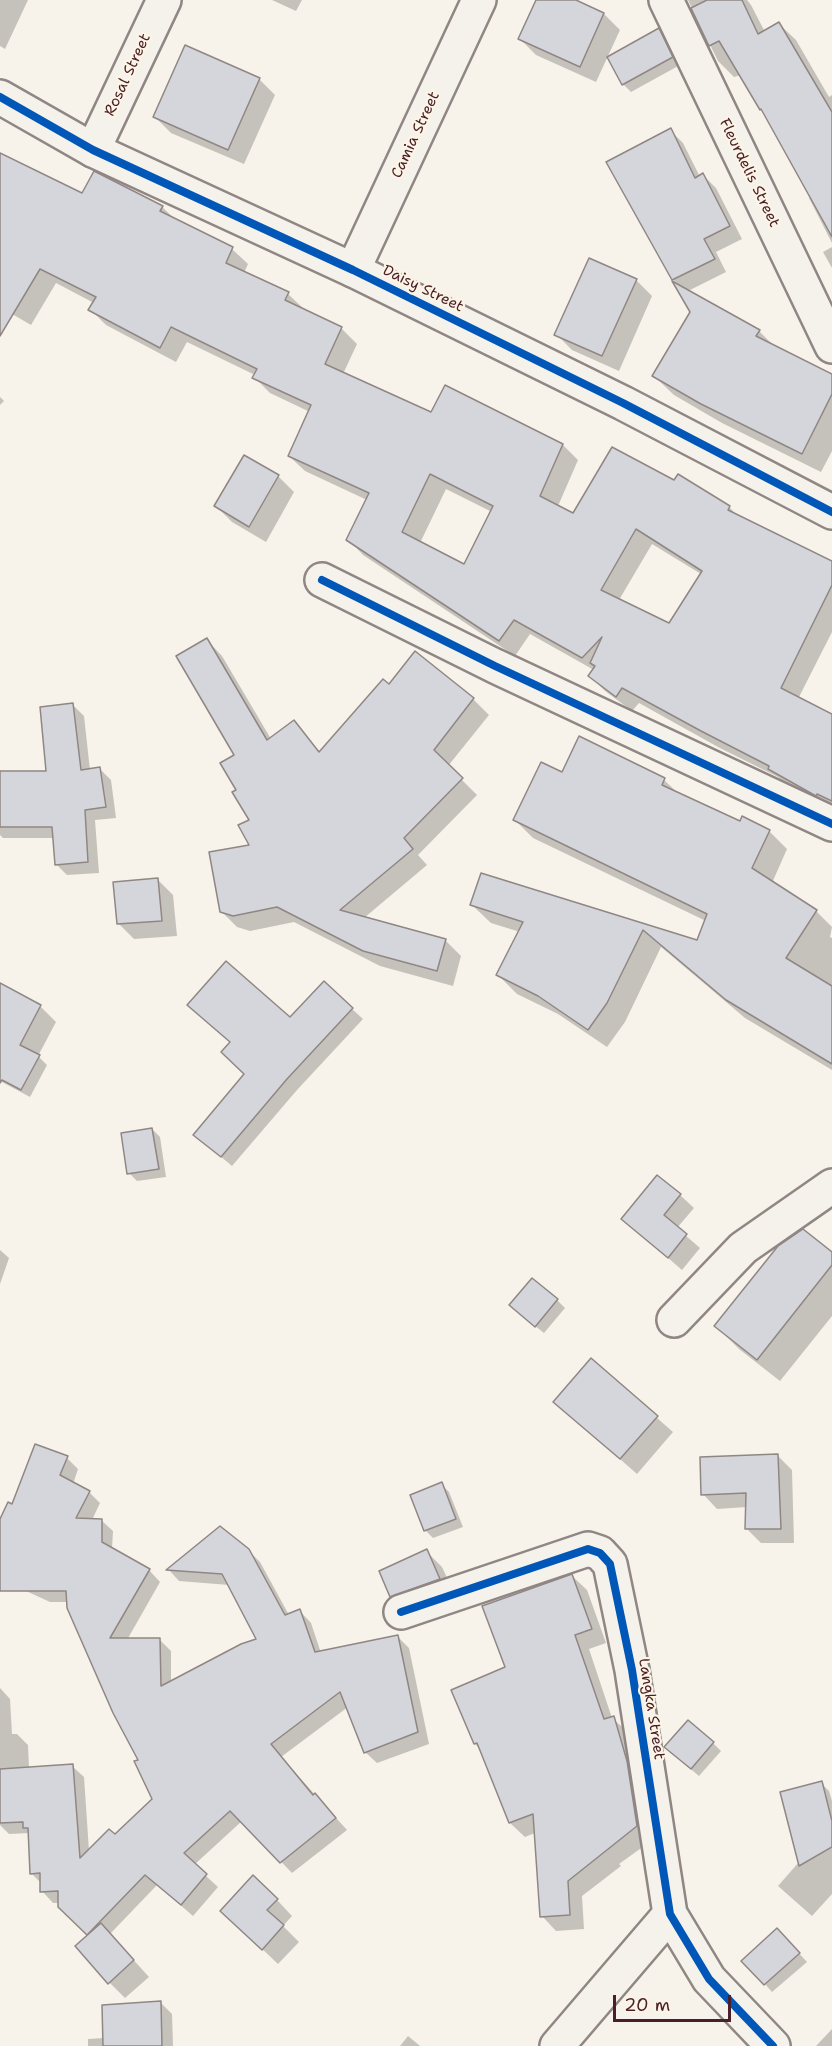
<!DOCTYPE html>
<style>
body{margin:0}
#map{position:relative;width:832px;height:2046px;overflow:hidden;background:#f7f3ea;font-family:"Shantell Sans",sans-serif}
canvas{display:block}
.scale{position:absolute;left:613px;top:1995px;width:118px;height:27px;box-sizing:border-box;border:3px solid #4a1f2b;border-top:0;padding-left:8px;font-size:18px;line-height:21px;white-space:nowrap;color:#4a1f2b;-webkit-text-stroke:4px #fcf5e5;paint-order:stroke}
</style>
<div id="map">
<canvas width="832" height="2046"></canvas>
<div class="scale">20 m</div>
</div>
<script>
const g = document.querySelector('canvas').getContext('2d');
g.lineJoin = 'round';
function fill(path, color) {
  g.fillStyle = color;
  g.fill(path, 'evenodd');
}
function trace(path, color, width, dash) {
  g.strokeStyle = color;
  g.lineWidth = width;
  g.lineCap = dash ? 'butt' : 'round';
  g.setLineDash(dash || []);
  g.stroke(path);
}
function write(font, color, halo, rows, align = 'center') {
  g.font = font + ' "Shantell Sans",sans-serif';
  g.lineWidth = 4.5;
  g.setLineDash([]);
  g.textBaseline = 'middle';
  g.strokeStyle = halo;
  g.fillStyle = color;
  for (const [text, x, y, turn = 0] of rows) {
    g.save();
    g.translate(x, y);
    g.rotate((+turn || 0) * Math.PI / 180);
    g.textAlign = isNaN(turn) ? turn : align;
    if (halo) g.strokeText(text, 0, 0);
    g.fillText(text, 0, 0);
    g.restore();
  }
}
const shadow = new Path2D(`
 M0 0H28L5 49 0 46Z
 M272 0H302L296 11Z
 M538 0H572L604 14 620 30 596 82 536 55 520 39Z
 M688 0H747L751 5 765 32 779 24 796 40 829 97 832 95V243L809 198 812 197 766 114 741 75 734 77 718 61Z
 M659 30 666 38 680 65 631 92 623 84Z
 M259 79 275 95 244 164 171 133 155 117Z
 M670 130 683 143 700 177 703 175 716 188 742 239 716 252 726 272 688 291 759 331 775 347 832 376V451L821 472 722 423 674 395 654 376 691 312 679 285 673 280 609 163Z
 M0 154 82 195 94 173 162 207 176 220 232 249 248 264 244 273 288 294 304 309 341 328 357 344 343 374 432 414 563 445 578 460 558 506 574 515 675 482 729 507 740 518 832 563V632L799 697 832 716V810L785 784 778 777 718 747 639 703 632 711 605 691 590 676 594 670 530 634 515 656 363 555 348 539 367 500 305 471 289 456 310 412 270 393 254 377 255 375 187 342 176 362 106 325 90 309 94 303 56 283 31 325 0 307ZM446 489 492 512 465 566 420 543ZM652 544 701 574 669 625 619 600Z
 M832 247V268L823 252Z
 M636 280 652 296 619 371 572 350 556 334Z
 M0 397 4 401 0 405Z
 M245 457 279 477 294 492 266 542 232 522 216 506Z
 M207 640 222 656 271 739 294 722 320 752 390 686 415 654 473 699 489 715 448 766 477 795 418 855 427 865 364 918 445 940 461 956 453 986 380 966 294 922 250 931 237 927 221 911 252 846 251 820 238 791 236 756Z
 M73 705 84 716 90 770 100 769 111 780 116 818 95 820 99 873 67 875 56 864 54 838H3L0 835V772H48Z
 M562 774 664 780 679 794 741 823 769 831 787 849 772 883 816 911 832 927 830 937 832 938V1070L745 1018 661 947 625 1022 607 1047 558 1014 517 994 498 975 520 932 491 923 472 905 482 875 698 942 706 921 533 838 514 819Z
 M157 879 173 895 177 936 134 939 118 923Z
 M324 983 363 1019 297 1090 232 1166 195 1135 291 1019Z
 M0 985 40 1006 56 1022 38 1056 47 1065 30 1097 0 1081Z
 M152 1129 160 1137 166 1177 137 1181 129 1173Z
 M680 1195 694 1208 677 1228 700 1248 682 1270 623 1219Z
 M0 1250 9 1258 0 1284Z
 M832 1254V1316L780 1381 739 1349 716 1326Z
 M557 1300 565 1308 544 1333 519 1313Z
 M591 1360 673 1432 637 1474 555 1402Z
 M777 1455 792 1470 794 1543H761L747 1529V1507L717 1509 703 1494Z
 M67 1458 78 1469 73 1484 89 1492 100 1503 92 1520H101L113 1531 112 1549 149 1570 160 1582 127 1640 159 1639 171 1651V1682L258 1640 229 1585 179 1581 169 1570 248 1550 260 1562 289 1615 300 1611 311 1623 321 1653 398 1637 409 1648 429 1744 377 1763 365 1752 348 1707 281 1757 347 1830 292 1873 242 1821 194 1865 218 1887 193 1916 157 1885 110 1934 149 1977 125 1998 110 1983 89 1935 60 1906 59 1903H53L42 1891V1884L31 1873 30 1833 9 1834 0 1825V1688L10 1699 12 1734H17L28 1745 29 1768 72 1766 84 1777 89 1851 115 1836 153 1800 140 1762 68 1602H50L0 1579V1540Z
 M441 1484 449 1492 463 1527 433 1538 425 1530Z
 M426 1551 442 1567 455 1595 408 1612 392 1596Z
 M572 1576 587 1590 606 1643 589 1649 612 1718 628 1732 651 1841 619 1864 621 1866 582 1896 584 1929 556 1931 542 1916 535 1833 525 1837 510 1823 482 1751 475 1744 507 1668Z
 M713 1743 721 1751 699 1776 674 1755Z
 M821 1783 829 1791 832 1801V1894L812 1916 778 1886 799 1862Z
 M277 1900 292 1916 283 1926 299 1942 278 1964 238 1926Z
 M785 1938 807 1962 772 1992 765 1984Z
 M161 2003 172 2014 173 2046H88V2039L104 2038Z
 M832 2029V2046H816Z
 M408 2036 420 2046H400Z`);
const building = new Path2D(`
 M536 0H576L604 13 580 67 518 39Z
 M707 0H742L758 34 779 22 832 112V237L761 109 760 110 719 41 709 46 691 8Z
 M659 28 673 57 622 85 607 57Z
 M185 45 260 78 228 150 153 117Z
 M671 128 695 178 703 173 730 226 704 239 715 259 672 280 606 162Z
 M0 153 82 193 94 171 163 206 160 211 233 247 226 263 289 292 285 300 342 327 325 364 431 412 445 385 563 444 540 496 573 513 612 447 674 480 678 474 730 506 728 510 832 561V585L781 688 832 714V801L817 794 816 796 768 769 769 766 701 731 622 688 616 697 588 676 595 666 590 663 602 637 582 658 514 620 499 641 346 540 369 493 288 456 311 405 252 378 257 369 171 327 160 348 88 310 96 297 40 269 0 336ZM430 474 493 506 464 564 402 532ZM636 529 702 571 669 623 601 590Z
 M589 258 637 279 602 356 554 335Z
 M672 281 760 330 756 336 832 374V394L802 454 701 404 652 376 690 312Z
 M244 455 279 475 249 527 214 506Z
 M207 638 267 740 294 720 319 752 383 679 389 684 415 651 474 698 434 750 463 778 404 838 413 849 340 910 446 939 437 971 363 951 277 907 233 916 220 912 209 852 249 845 238 825 249 820 232 792 236 790 220 763 234 755 176 656Z
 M73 703 81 770 100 767 106 807 85 810 88 862 55 865 52 827H0V771H46L40 707Z
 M579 736 665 778 662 785 740 821 742 816 770 830 752 868 817 910 786 958 832 986V1064L726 1000 643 930 607 1003 588 1030 538 996 496 975 523 922 470 905 481 873 697 940 707 914 513 820 541 762 562 772Z
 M158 878 162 921 117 924 113 882Z
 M226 961 290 1017 324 981 353 1008 287 1079 221 1157 193 1135 244 1074 221 1052 230 1042 187 1005Z
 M0 983 41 1005 20 1045 40 1055 21 1090 2 1080 0 1083Z
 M152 1128 159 1169 127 1174 121 1133Z
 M657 1175 681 1194 664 1215 687 1234 668 1258 621 1219Z
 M803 1229 832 1252V1265L757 1360 714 1326 778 1246Z
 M532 1278 558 1299 535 1327 509 1305Z
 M591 1358 658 1416 620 1459 553 1402Z
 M35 1444 68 1456 60 1475 90 1491 76 1518 102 1519V1542L150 1569 110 1638H160L161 1686 241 1644 256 1639 222 1574 166 1570 220 1526 249 1549 285 1615 300 1609 315 1652 398 1635 418 1732 364 1753 340 1692 271 1744 313 1795 315 1793 336 1818 280 1863 230 1811 184 1853 207 1874 181 1905 145 1875 87 1935 58 1907V1891L40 1892V1873L30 1874 28 1828H23V1822L0 1823V1769L73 1764 80 1858 109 1829 115 1834 152 1799 134 1761 138 1760 113 1713 67 1608 66 1591H0V1519L8 1502 12 1504Z
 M778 1454 781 1529H745L746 1493 701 1495 700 1457Z
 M442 1482 456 1519 424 1531 410 1495Z
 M427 1549 440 1579 390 1597 379 1571Z
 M572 1574 592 1629 575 1635 604 1719 614 1716 627 1761 637 1826 568 1881 570 1915 540 1917 533 1814 509 1823 477 1743 474 1744 451 1690 505 1667 482 1606Z
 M688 1720 714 1742 691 1769 664 1747Z
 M822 1781 832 1821V1847L799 1866 780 1792Z
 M253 1875 278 1899 267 1910 284 1925 262 1950 220 1911Z
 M101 1923 134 1960 108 1984 75 1946Z
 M777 1928 800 1953 764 1985 741 1961Z
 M161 2001 162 2046H103L102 2005Z`);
const minor = new Path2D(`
 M666 0 832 346
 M93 150 164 0
 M353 270 479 0
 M322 580 495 666 832 824
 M674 1320 743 1248 832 1186
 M401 1612 588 1549 600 1553 610 1564 632 1670 670 1914 709 1979 773 2046
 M557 2046 670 1914`);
const tertiary = new Path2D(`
 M0 97 93 150 353 270 623 403 832 512`);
const cycleway = new Path2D(`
 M0 97 93 150 353 270 623 403 832 512
 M322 580 495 666 832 824
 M401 1612 588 1549 600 1553 610 1564 632 1670 670 1914 709 1979 773 2046`);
const streetNames = [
 ["Rosal Street",128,75,-65],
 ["Camia Street",416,135,-65],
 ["Fleurdelis Street",749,173,64],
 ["Daisy Street",423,289,26],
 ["Langka Street",651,1709,81]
];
fill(shadow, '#0003');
fill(building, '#d5d6db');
trace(building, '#908684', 1.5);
trace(minor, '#908684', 38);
trace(tertiary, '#908684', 38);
trace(minor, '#f5f2ec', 33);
trace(tertiary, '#f5f2ec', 33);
trace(cycleway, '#0057b8', 8);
write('15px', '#4a1f2b', '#fcf5e5', streetNames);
</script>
